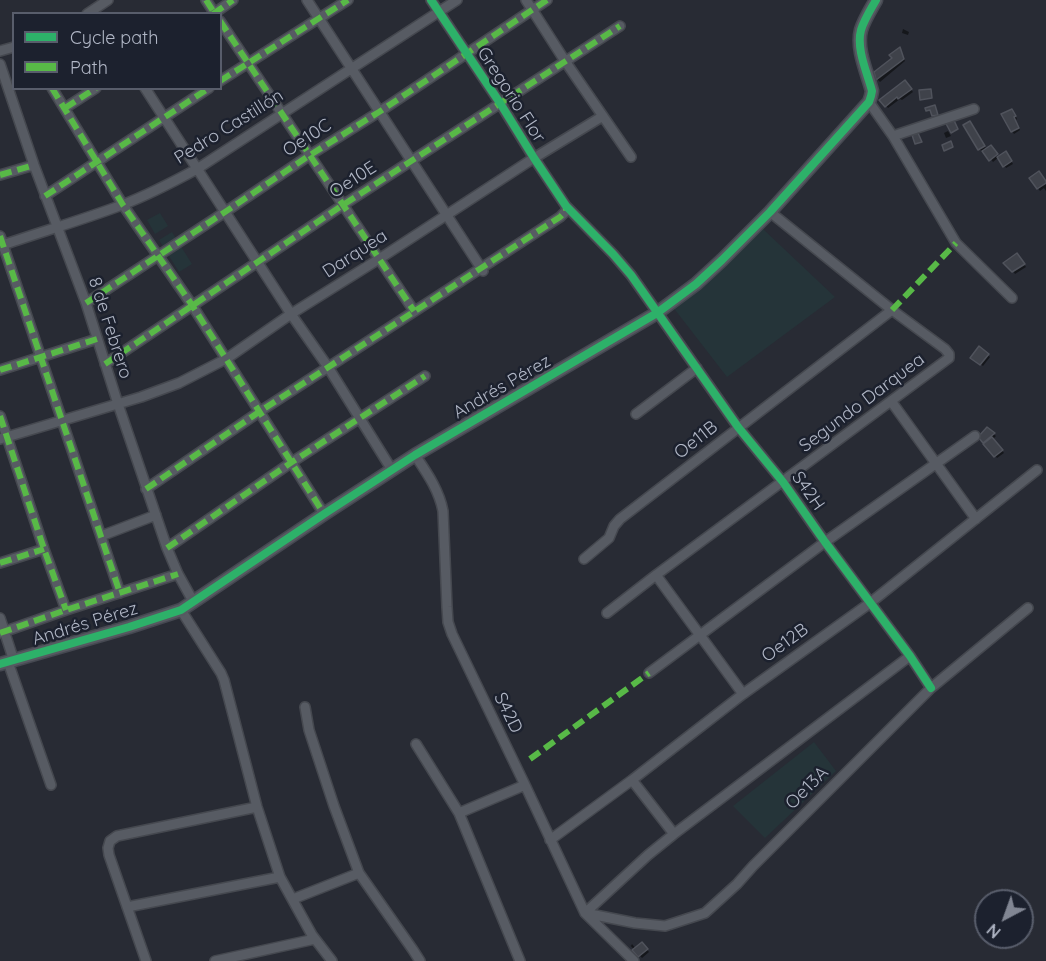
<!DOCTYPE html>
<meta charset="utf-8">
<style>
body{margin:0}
#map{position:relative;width:1046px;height:961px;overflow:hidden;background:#282b34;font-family:Quicksand,sans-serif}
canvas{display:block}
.legend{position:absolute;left:12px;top:12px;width:210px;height:78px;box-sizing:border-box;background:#1c212e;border:2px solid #585d6b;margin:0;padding:8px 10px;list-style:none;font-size:18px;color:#b1b7c6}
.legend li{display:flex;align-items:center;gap:12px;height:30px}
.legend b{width:30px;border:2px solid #585d6b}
.north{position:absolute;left:974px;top:889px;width:60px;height:60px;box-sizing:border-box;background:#1c212e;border:2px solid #585d6b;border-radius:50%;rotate:221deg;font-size:16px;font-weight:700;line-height:24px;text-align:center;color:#b1b7c6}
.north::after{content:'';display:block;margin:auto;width:21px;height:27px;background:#818693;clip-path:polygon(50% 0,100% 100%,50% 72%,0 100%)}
</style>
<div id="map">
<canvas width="1046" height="961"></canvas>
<ul class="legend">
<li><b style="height:8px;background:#2db169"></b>Cycle path</li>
<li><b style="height:8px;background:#58b947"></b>Path</li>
</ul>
<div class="north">N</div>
</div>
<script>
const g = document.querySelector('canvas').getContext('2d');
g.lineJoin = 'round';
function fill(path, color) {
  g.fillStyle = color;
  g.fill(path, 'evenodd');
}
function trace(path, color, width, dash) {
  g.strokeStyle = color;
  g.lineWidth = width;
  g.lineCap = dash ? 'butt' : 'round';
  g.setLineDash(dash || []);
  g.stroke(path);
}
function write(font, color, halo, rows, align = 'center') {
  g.font = font + ' Quicksand,sans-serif';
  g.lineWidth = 5;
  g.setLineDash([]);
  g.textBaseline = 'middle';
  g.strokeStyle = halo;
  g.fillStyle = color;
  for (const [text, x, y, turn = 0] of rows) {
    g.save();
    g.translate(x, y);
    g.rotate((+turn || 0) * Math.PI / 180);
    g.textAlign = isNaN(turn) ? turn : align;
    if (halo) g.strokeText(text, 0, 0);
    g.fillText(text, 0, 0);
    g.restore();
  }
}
const green = new Path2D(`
 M160 213 168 226 155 234 147 220Z
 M763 229 835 297 727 377 669 302Z
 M172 232 192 264 179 272 159 240Z
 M814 742 836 771 765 838 733 806Z`);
const shadow = new Path2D(`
 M903 29 909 32 908 35 902 33Z
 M900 49 905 61 880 82 878 80 876 72 894 59Z
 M905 82 913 92 902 100 900 99 888 108 881 100Z
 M1014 113 1017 119 1015 120 1020 130 1014 134 1012 131Z
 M972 125 987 150 993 149 999 158 1008 156 1013 164 1006 168 999 157 993 162 984 150 982 151 979 149 965 126Z
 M948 131 951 136 946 138 944 133Z
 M1046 182V191L1044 188 1040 191 1038 188Z
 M1019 257 1026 267 1015 274 1011 268Z
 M979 348 990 357 983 366 972 357Z
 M987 429 996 436 993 439 1004 453 997 458 980 437Z
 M628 943 631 946 632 944 636 949 642 944 649 952 642 958Z`);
const building = new Path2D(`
 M900 47 904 59 876 80 874 72 892 58 889 55Z
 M905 80 912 89 898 99 897 97 885 107 879 100Z
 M931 89 932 98 920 100 919 90Z
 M935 105 938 115 932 116 930 110 926 111 925 108Z
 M1012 109 1016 116 1014 117 1019 128 1011 132 1001 114Z
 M952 116 958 129 951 133 944 120Z
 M970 121 985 146 978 150 963 125Z
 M918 133 922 142 915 144 912 135Z
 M951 141 953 147 944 151 942 145Z
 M991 145 998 154 989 161 982 151Z
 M1006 151 1012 161 1003 167 997 157Z
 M1039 171 1046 181V183L1037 189 1029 178Z
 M1017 253 1025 264 1012 272 1003 263Z
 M979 346 989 354 980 365 970 358Z
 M987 427 995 433 983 443 978 437Z
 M992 437 1003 450 994 457 983 444Z
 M642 942 648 949 638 957 632 950Z`);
const street = new Path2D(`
 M206 0 215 14
 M307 0 483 271
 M431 0 500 103 534 158 566 206 613 254 631 275 738 427 783 482 825 542 910 656 931 688
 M526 0 565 61 631 157
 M87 14 108 0
 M213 14 233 0
 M220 21 414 311
 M0 51 14 47
 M0 64 34 165 86 303 118 404 167 548 178 574 193 601
 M220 81 348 0
 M52 88 123 205 192 305 324 514
 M145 88 291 314 328 367 392 470
 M869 102 893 136 956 243 1012 298
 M65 108 96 88
 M893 136 974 109
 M0 175 34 165
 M45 196 209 88
 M0 236 120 593
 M0 246C41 232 82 220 122 205 148 195 173 182 197 169L457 0
 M86 303 225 212 310 155 379 112 547 0
 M105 364 343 205 620 26
 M0 370 97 339
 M891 401 976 519
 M636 414 697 368
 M0 416 44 549 66 610
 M0 439 141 397 179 383 226 359 291 314 379 259 534 158 603 116
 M415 455C427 473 439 490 443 511L447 607 448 622 452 634 525 785 585 913 634 961
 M146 489 259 412 560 217 566 211V206
 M101 536 156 515
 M167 548 292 462 425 376
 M584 559 609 538 614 526 620 519 892 310
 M0 563 44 549
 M656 575 743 694
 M181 610 221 673 224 680 257 807 280 877 312 935 332 961
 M607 613 656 575 949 358V354L945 349 892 310 770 212
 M0 618 14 661
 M0 633 66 610 178 574
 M8 662 51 785
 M649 673 825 542 975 436
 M305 707 309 730 334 806 359 873 413 950 420 961
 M416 744 459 813 520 961
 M632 780 674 834
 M459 813 525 785
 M550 840 632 780 743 694 870 603 1037 470
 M293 899 359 873
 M127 907 280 877
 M585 913 635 923 665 926 705 913 737 884 753 866 931 688 1028 608
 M585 913 648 855 674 834 910 656
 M146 961 109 855 108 848 110 841 117 836 257 807
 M215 961 315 939`);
const secondary = new Path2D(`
 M0 664 129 627 181 610 324 514 415 455 657 313 696 284 722 260 770 212 869 102 871 96 872 91C867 72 856 49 861 30 864 20 871 9 876 0`);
const quiet = new Path2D(`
 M206 0 215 14
 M213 14 233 0
 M220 21 414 311
 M220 81 348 0
 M52 88 123 205 192 305 324 514
 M65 108 96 88
 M0 175 34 165
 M45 196 209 88
 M0 236 120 593
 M86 303 225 212 310 155 379 112 547 0
 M892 310 956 243
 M105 364 343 205 620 26
 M0 370 97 339
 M0 416 44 549 66 610
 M146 489 259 412 560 217 566 211V206
 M167 548 292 462 425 376
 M0 563 44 549
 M0 633 66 610 178 574
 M530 759 649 673`);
const cycleway = new Path2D(`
 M431 0 500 103 534 158 566 206 613 254 631 275 738 427 783 482 825 542 910 656 931 688
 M0 664 129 627 181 610 324 514 415 455 657 313 696 284 722 260 770 212 869 102 871 96 872 91C867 72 856 49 861 30 864 20 871 9 876 0`);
const streetNames = [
 ["Gregorio Flor",511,95,57],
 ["Pedro Castillón",229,127,-32],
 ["Oe10C",307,138,-33],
 ["Oe10E",353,180,-33],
 ["Darquea",355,254,-33],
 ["8 de Febrero",110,328,72],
 ["Andrés Pérez",502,387,-30],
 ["Segundo Darquea",862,403,-37],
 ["Oe11B",696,440,-38],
 ["S42H",808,491,55],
 ["Andrés Pérez",85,624,-17],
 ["Oe12B",785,643,-36],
 ["S42D",508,713,64],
 ["Oe13A",807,788,-45]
];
fill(green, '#253439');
fill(shadow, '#0007');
fill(building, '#3f424a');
trace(building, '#50535c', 1.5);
trace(street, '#45484f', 12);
trace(secondary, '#454851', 15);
trace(street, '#575b63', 9);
trace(secondary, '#565961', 12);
trace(quiet, '#58b947', 6, [12, 6]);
trace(cycleway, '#2db169', 8);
write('18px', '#b1b7c6', '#1c212e', streetNames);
</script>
